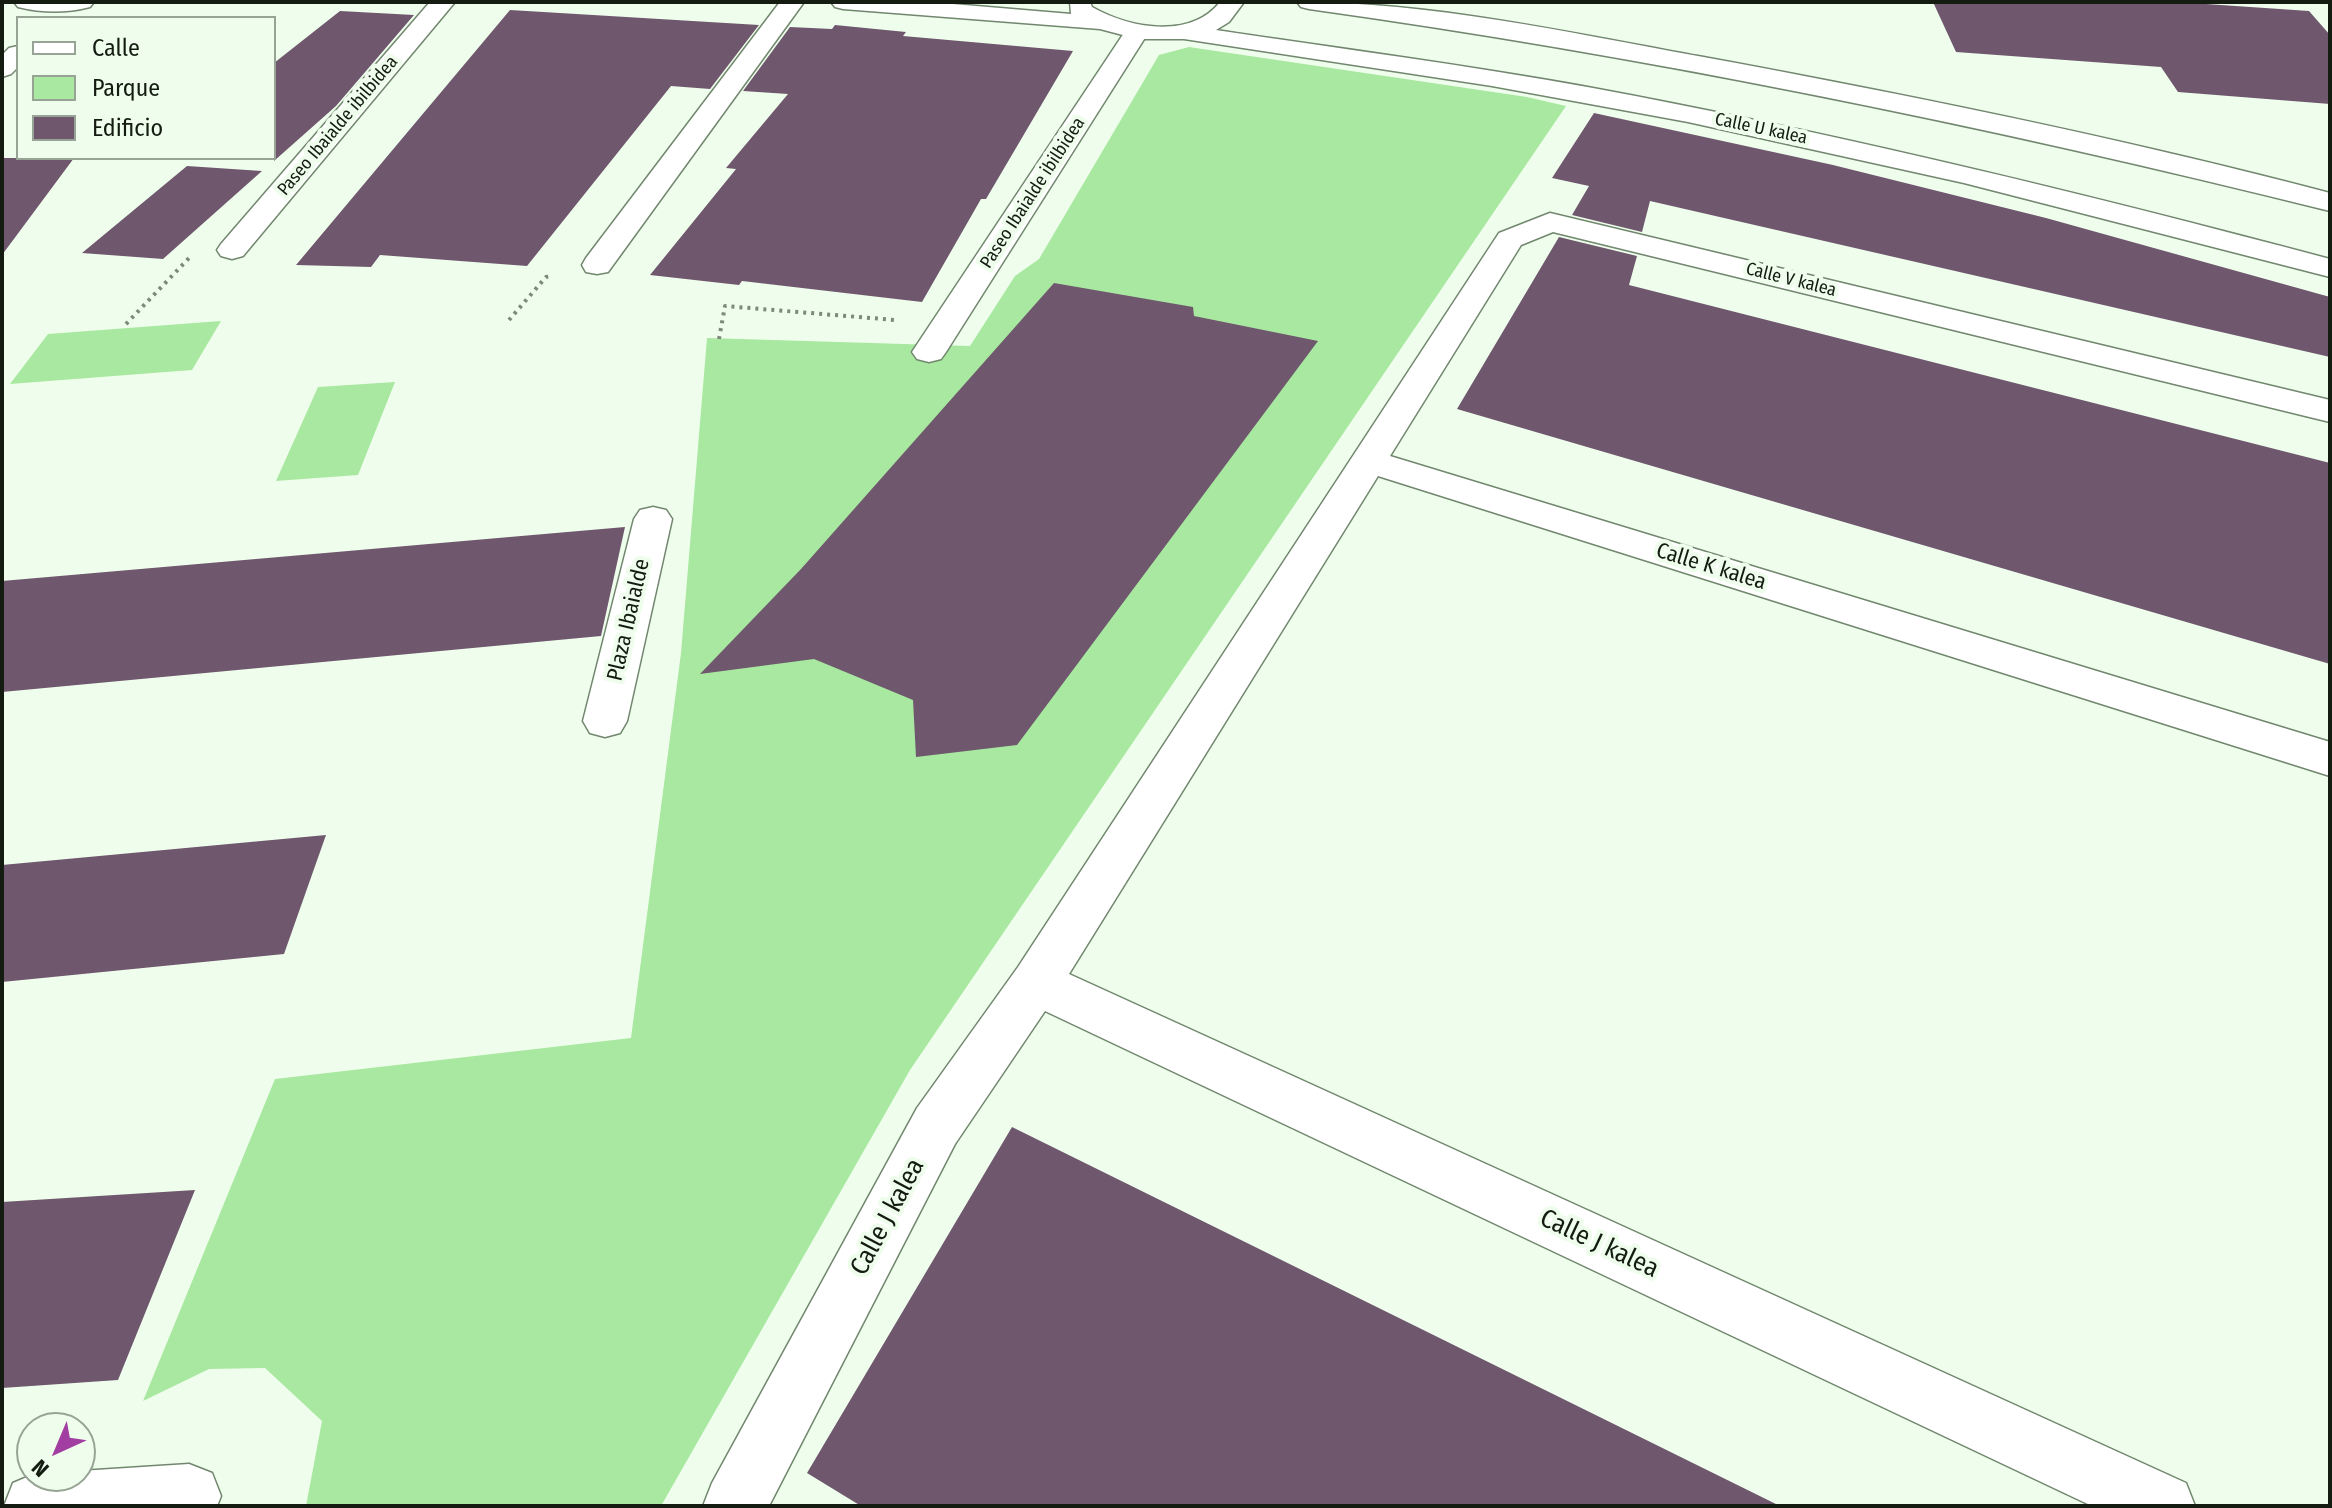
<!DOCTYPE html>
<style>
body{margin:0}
#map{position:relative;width:2332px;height:1508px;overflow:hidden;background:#effeec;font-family:"Fira Sans Condensed",sans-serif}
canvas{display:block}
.frame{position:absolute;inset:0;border:4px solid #141c12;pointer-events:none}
.legend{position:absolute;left:16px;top:16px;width:260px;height:144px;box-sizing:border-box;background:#effeec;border:2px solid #97a495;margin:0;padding:10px 14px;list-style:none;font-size:24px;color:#141c12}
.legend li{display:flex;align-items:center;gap:16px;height:40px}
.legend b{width:40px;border:2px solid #97a495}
.north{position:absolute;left:16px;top:1412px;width:80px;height:80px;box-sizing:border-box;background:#effeec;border:2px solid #97a495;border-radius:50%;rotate:224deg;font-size:22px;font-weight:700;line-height:32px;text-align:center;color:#141c12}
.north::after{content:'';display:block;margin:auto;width:28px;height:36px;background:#a23da2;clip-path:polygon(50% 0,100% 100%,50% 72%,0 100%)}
</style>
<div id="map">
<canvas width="2332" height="1508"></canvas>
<div class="frame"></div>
<ul class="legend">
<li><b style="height:10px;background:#fff"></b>Calle</li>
<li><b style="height:22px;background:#a9e8a0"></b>Parque</li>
<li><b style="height:22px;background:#6f576e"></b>Edificio</li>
</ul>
<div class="north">N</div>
</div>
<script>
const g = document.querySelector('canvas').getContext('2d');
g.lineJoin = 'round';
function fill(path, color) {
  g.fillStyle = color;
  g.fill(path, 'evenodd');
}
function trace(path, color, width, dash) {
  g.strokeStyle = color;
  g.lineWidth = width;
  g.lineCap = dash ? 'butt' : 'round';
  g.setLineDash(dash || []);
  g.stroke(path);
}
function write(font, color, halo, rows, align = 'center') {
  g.font = font + ' "Fira Sans Condensed",sans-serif';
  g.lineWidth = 8;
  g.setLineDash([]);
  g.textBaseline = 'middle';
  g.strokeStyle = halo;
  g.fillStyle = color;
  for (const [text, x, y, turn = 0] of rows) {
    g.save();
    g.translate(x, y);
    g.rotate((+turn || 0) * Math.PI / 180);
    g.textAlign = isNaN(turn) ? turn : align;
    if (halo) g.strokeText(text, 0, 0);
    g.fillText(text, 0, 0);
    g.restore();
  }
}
const green = new Path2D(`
 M1189 47 1527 97 1566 106 910 1070 661 1506H306L322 1421 265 1368 209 1369 143 1401 275 1079 631 1038 681 653 707 338 970 346 1015 276 1039 259 1159 55Z
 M221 321 192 370 10 384 48 334Z
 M395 382 358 475 276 481 318 387Z`);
const building = new Path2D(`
 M1933 2H2177L2309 11 2330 35V104L2178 92 2161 67 1956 52Z
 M510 10 759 25 710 89 671 86 527 266 380 255 371 267 296 265Z
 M340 11 414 15 336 106 274 161V63Z
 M835 25 906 32 903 36 1073 51 986 199H981L922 302 742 281 739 285 650 275 736 169 726 168 788 94 743 91 790 27 832 29Z
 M1594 113 1833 165 2046 218 2330 297V357L1650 201 1642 232 1572 215 1589 186 1552 178Z
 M2 158H74L2 255Z
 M187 166 262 171 163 259 82 253Z
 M1559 237 1637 256 1629 285 2330 463V664L1457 409Z
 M1054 283 1193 307 1194 316 1318 341 1017 745 916 757 913 700 814 659 700 674 801 569Z
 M625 527 601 636 2 692V581Z
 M326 835 284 954 2 982V865Z
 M1012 1127 1780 1506H861L807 1473Z
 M195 1190 118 1380 2 1388V1202Z`);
const path = new Path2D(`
 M509 320 546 277 552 276
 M126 324 191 256
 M719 339 725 306 895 320`);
const street = new Path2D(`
 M430 2H455L243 256 232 259 221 256 217 250 221 244Z
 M780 2H804L608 272 597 274 586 272 582 265 586 258Z
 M1136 26 1145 28 1148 33 946 352 941 359 929 362 917 359 912 352 1124 33 1127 28Z
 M1550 213 2330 400V422L1553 232 1521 245 1390 456 2330 742V776L1378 476 1069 974 2186 1483 2195 1506H2092L1045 1011 955 1144 769 1506H703L712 1483 917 1108 1018 967 1499 233Z
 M653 507 666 510 672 519 627 721 620 733 605 737 590 733 583 721 634 519 640 510Z
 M189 1464 212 1473 221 1496 217 1506H4L13 1483 32 1475 80 1476V1471Z`);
const secondary = new Path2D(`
 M14 2H94L90 7C67 13 42 13 18 7Z
 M831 2H929L1071 14 1070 2H1090L1092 7C1129 28 1190 40 1220 2H1244L1229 22 1216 30C1342 49 1468 65 1593 88 1841 134 2086 194 2330 259V277L1964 183 1688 122 1492 86 1184 39H1138L1100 29 843 9 835 7Z
 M1297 2C1431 2 1566 32 1698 56 1910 95 2122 138 2330 193V211C1993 127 1653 57 1309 9L1301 7Z
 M18 46V67L11 74 2 77V55L9 48Z`);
const farStreetnames = [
 ["Paseo Ibaialde ibilbidea",338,126,-50],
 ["Calle U kalea",1761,129,12],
 ["Paseo Ibaialde ibilbidea",1033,193,-57],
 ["Calle V kalea",1791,280,14]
];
const streetNames = [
 ["Calle K kalea",1711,567,17],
 ["Plaza Ibaialde",629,620,-77]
];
const nearStreetnames = [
 ["Calle J kalea",888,1217,-62],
 ["Calle J kalea",1599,1244,25]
];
fill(green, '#a9e8a0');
fill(building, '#6f576e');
trace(street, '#71876e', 3);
trace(secondary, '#71876e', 3);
trace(path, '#7d897b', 4, [3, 5]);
fill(street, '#fff');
fill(secondary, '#fff');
write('18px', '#141c12', '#effeec', farStreetnames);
write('22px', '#141c12', '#effeec', streetNames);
write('26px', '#141c12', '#effeec', nearStreetnames);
</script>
